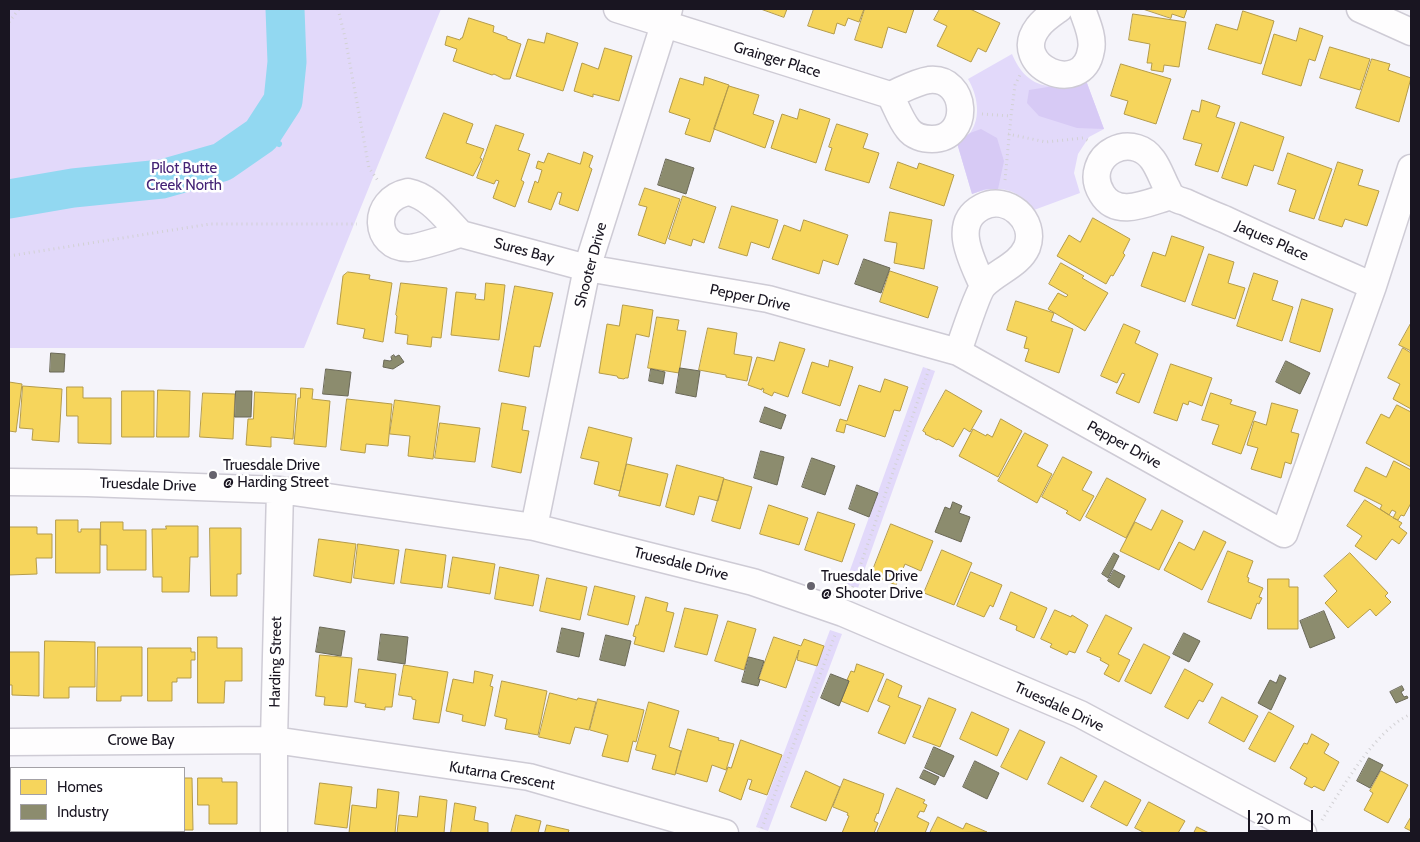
<!DOCTYPE html>
<style>
body{margin:0}
#map{position:relative;width:1420px;height:842px;overflow:hidden;background:#f5f4fa;font-family:Cabin,sans-serif}
canvas{display:block}
.frame{position:absolute;inset:0;border:10px solid #191521;pointer-events:none}
.legend{position:absolute;left:10px;top:767px;width:175px;height:65px;box-sizing:border-box;background:#fff;border:1px solid #a3a1a6;margin:0;padding:6px 9px;list-style:none;font-size:15px;color:#191521}
.legend li{display:flex;align-items:center;gap:10px;height:25px}
.legend b{width:25px;border:1px solid #a3a1a6}
.scale{position:absolute;left:1248px;top:810px;width:65px;height:22px;box-sizing:border-box;border:2px solid #191521;border-top:0;padding-left:6px;font-size:15px;line-height:18px;white-space:nowrap;color:#191521;-webkit-text-stroke:4px #fff;paint-order:stroke}
</style>
<div id="map">
<canvas width="1420" height="842"></canvas>
<div class="frame"></div>
<ul class="legend">
<li><b style="height:14px;background:#f6d55c"></b>Homes</li>
<li><b style="height:14px;background:#8c8c6e"></b>Industry</li>
</ul>
<div class="scale">20 m</div>
</div>
<script>
const g = document.querySelector('canvas').getContext('2d');
g.lineJoin = 'round';
function fill(path, color) {
  g.fillStyle = color;
  g.fill(path, 'evenodd');
}
function trace(path, color, width, dash) {
  g.strokeStyle = color;
  g.lineWidth = width;
  g.lineCap = dash ? 'butt' : 'round';
  g.setLineDash(dash || []);
  g.stroke(path);
}
function write(font, color, halo, rows, align = 'center') {
  g.font = font + ' Cabin,sans-serif';
  g.lineWidth = 5;
  g.setLineDash([]);
  g.textBaseline = 'middle';
  g.strokeStyle = halo;
  g.fillStyle = color;
  for (const [text, x, y, turn = 0] of rows) {
    g.save();
    g.translate(x, y);
    g.rotate((+turn || 0) * Math.PI / 180);
    g.textAlign = isNaN(turn) ? turn : align;
    if (halo) g.strokeText(text, 0, 0);
    g.fillText(text, 0, 0);
    g.restore();
  }
}
const green = new Path2D(`
 M9 9H441L304 348H9Z
 M1012 54C1019 71 1032 87 1054 86 1063 85 1075 78 1084 75L1104 129 1089 137 1078 154 1074 173 1080 193 1034 210C1017 187 998 185 972 194L957 143C961 140 967 137 970 133 982 117 977 94 968 79Z
 M923 367 935 371 858 588 845 584Z
 M830 630 842 634 768 831 756 827Z`);
const forest = new Path2D(`
 M1084 75 1104 129 1077 128 1039 116 1027 103 1029 90 1054 86Z
 M981 129 997 138 1004 161 998 189H986L972 194 957 143 970 133Z`);
const homes = new Path2D(`
 M761 9H787L784 17Z
 M814 9H864L859 22 848 18 845 26 837 23 834 34 808 26Z
 M865 9H914L906 33 888 27 882 48 855 40Z
 M940 9H970L1000 23 986 52 978 48 971 62 937 46 947 26 934 20Z
 M1143 9H1187L1184 18 1172 14 1171 18Z
 M1243 11 1274 21 1261 64 1208 49 1216 24 1237 30Z
 M1133 14 1186 22 1179 67 1164 65 1163 72 1151 70 1152 63H1147L1150 44 1129 40Z
 M469 18 494 26 493 32 507 37V39L521 44 510 79H504L494 74 492 75 453 61 457 49 445 45 447 36 460 40 461 38H462Z
 M1300 28 1323 36 1315 61 1309 59 1301 86 1262 74 1274 34 1296 41Z
 M547 33 578 43 563 91 516 76 528 39 544 43Z
 M1330 47 1370 59 1360 90 1320 78Z
 M605 48 632 56 619 101 593 94V97L574 91 582 63 598 69Z
 M1372 59 1390 64 1388 70 1411 78 1399 122 1356 108Z
 M1121 64 1171 79 1156 124 1124 114 1128 101 1111 96Z
 M705 77 729 85 710 142 685 134 690 119 669 112 680 78 703 85Z
 M729 86 759 95 753 114 774 121 765 148 714 129Z
 M1202 100 1220 106 1216 117 1235 123 1218 172 1195 165 1202 144 1183 139 1192 110 1199 112Z
 M800 109 830 119 816 163 771 148 782 114 797 119Z
 M444 113 473 124 466 143 484 149 480 158 482 159 473 176 426 158Z
 M1241 122 1284 137 1273 171 1254 165 1247 186 1222 178Z
 M837 124 868 134 863 148 879 153 869 183 825 170 832 148 829 147Z
 M496 125 524 134 518 150 530 154 521 180 524 182 515 207 493 198 499 181 496 180 494 184 477 178Z
 M584 152 593 156 589 167 592 169 578 211 559 204 562 193 558 192 551 210 528 202 535 181 538 183 542 170 536 168 538 161 544 163 548 153 580 164Z
 M1288 153 1332 169 1314 219 1289 211 1296 190 1278 184Z
 M898 162 917 169 919 163 954 175 944 206 890 188Z
 M1338 162 1363 170 1358 185 1379 191 1367 226 1345 219 1342 227 1319 220Z
 M645 188 680 199 665 244 638 235 647 207 639 205Z
 M683 196 716 207 704 243 693 239 691 246 669 239Z
 M732 206 778 220 769 248 751 242 747 256 719 248Z
 M890 212 932 220 924 269 894 263 897 243 885 241Z
 M1093 218 1130 239 1123 253 1125 255 1113 276 1111 275 1106 284 1057 256 1069 235 1080 242Z
 M804 220 848 235 838 265 823 260 819 274 772 259 784 225 800 231Z
 M1172 236 1204 247 1185 302 1141 286 1153 252 1165 256Z
 M1209 254 1234 262 1228 283 1245 288 1235 319 1192 305Z
 M1061 263 1084 276 1082 278 1108 293 1085 331 1048 309 1058 293 1066 297 1068 295 1049 284Z
 M890 271 938 287 928 318 880 302Z
 M348 272 370 275 369 279 392 283 383 342 363 338 365 329 337 324 343 276Z
 M1254 273 1278 281 1272 300 1293 307 1282 341 1237 326Z
 M401 283 447 288 441 338 432 337 431 347 407 344 408 335 395 333 397 316 396 315Z
 M486 283 505 285 499 340 451 335 456 292 476 294 475 299 484 300Z
 M515 286 553 293 540 347 534 346 529 377 499 371Z
 M1302 299 1333 309 1320 352 1290 342Z
 M1016 301 1054 313 1051 321 1073 329 1059 373 1025 361 1029 349 1024 348 1027 337 1007 330Z
 M623 305 653 310 649 337 636 334 628 378H625L624 379 618 378 617 376 599 373 607 324 619 326Z
 M657 317 679 320 677 330 686 331 679 373 648 368Z
 M1411 323V351L1399 345Z
 M1124 324 1140 331 1135 343 1158 354 1139 403 1116 393 1125 374 1122 373 1117 383 1101 376Z
 M708 328 737 333 734 354 752 357 747 381 726 377V375L699 370Z
 M780 342 805 349 788 397 774 392 772 396 763 392 764 389 762 388V390L748 385 757 357 774 361Z
 M1403 348 1411 353V409L1393 399 1400 384 1388 378Z
 M830 360 853 367 840 406 802 393 812 362 828 367Z
 M1171 364 1212 378 1202 406 1189 401 1188 405 1183 403 1177 421 1154 413Z
 M885 379 908 387 900 411 894 410 885 437 846 424 844 433 836 431 840 419 847 421 859 385 880 392Z
 M9 382 22 384 16 432 9 431Z
 M23 386 62 389 59 442 32 440 33 429 20 428Z
 M67 387H83V398H111V444L78 443V416H67Z
 M301 388 313 389 312 399 330 401 326 447 294 444 298 398H300Z
 M158 390 190 391 189 437H157Z
 M946 390 982 411 970 432 964 428 953 447 938 439 937 440 925 434 926 433 923 431Z
 M122 391H154V437H122Z
 M255 392 296 394 293 439 271 437V447L246 445 248 419H253Z
 M203 393 235 394 233 439 200 437Z
 M1211 393 1232 400 1230 404 1256 412 1241 454 1212 444 1219 425 1202 420Z
 M347 399 392 404 388 446 366 444 365 453 341 450Z
 M395 400 440 406 433 459 408 456 410 436 390 434Z
 M502 403 526 407 522 430 529 431 521 473 492 467Z
 M1272 403 1298 410 1291 432 1299 434 1291 464 1285 462 1281 478 1251 469 1258 448 1247 445 1254 421 1266 425Z
 M1397 405 1411 412V467L1366 443 1381 414 1389 418Z
 M1001 419 1022 431 998 477 959 456 973 429 986 436 987 434 992 437Z
 M440 423 480 428 475 462 435 458Z
 M589 427 632 438 620 491 594 484 599 462 581 458Z
 M1025 433 1048 445 1037 466 1052 474 1037 503 998 481Z
 M1063 457 1092 472 1082 490 1094 496 1080 521 1066 513 1068 511 1042 497Z
 M1394 461 1411 470V503L1404 516 1401 515 1398 520 1393 518 1396 512 1392 510 1389 515 1380 509 1382 505 1354 491 1366 467 1386 477Z
 M627 464 668 474 660 506 619 496Z
 M677 465 724 478 718 501 699 496 694 515 666 507Z
 M1107 478 1146 499 1126 538 1086 517Z
 M724 479 752 487 740 529 712 521Z
 M1365 500 1402 523 1399 527 1407 533 1399 544 1392 539 1376 560 1355 546 1362 536 1347 526Z
 M769 505 808 518 799 545 760 534Z
 M1162 510 1183 521 1159 570 1120 551 1135 522 1151 530Z
 M818 512 855 524 842 562 805 550Z
 M56 520H78V532H81V529H100V573H56Z
 M101 522H123V530H146V570H107V545H101Z
 M891 524 933 541 921 571 905 564 896 585 871 575Z
 M166 526H198V557H190L189 592H162V577H153L152 529H166Z
 M9 527H37V534H52V558H36L37 574 9 575Z
 M210 528H241V574H237V596H211Z
 M1204 531 1226 542 1202 590 1164 570 1179 542 1194 550Z
 M319 539 356 544 351 583 314 576Z
 M358 544 399 550 394 584 354 578Z
 M406 549 446 555 442 588 401 583Z
 M942 550 972 563 954 605 924 593Z
 M1228 551 1253 561 1247 577 1249 578 1248 582 1263 588 1259 597 1262 598 1259 604 1257 603 1251 619 1208 602Z
 M1350 553 1388 593 1385 596 1391 602 1376 616 1370 609 1348 628 1325 603 1337 591 1324 576Z
 M453 557 495 564 490 594 448 587Z
 M500 567 539 575 533 606 495 599Z
 M971 572 1002 585 993 607 990 605 984 617 957 606Z
 M547 578 587 587 580 620 540 611Z
 M1268 579H1289V587H1298V629H1268Z
 M595 586 635 596 628 625 588 615Z
 M1011 592 1047 608 1034 638 1016 630 1017 626 1000 619Z
 M646 597 668 603 666 611 674 613 664 652 634 644 636 637 633 636 636 625H638Z
 M685 608 718 615 707 655 675 647Z
 M1055 610 1071 617 1072 615 1088 625 1075 653 1069 651 1067 655 1050 647 1052 644 1041 639Z
 M1106 615 1132 628 1118 654 1130 660 1119 682 1104 674 1109 665 1100 660 1101 658 1087 652Z
 M728 621 756 629 744 670 715 661Z
 M198 637H217V648H242V681H225L224 703H198Z
 M774 637 801 646 804 639 824 646 817 666 797 660 799 650 786 688 759 679Z
 M45 641 95 642V687H69V698H44Z
 M1144 644 1170 657 1151 694 1125 681Z
 M98 647H142V696H121V701H97Z
 M148 648H191V652H195V660H191V678H177V682H172V701H148Z
 M9 652H39V696L12 695V685H9Z
 M320 655 352 658 347 707 324 705 325 697 316 696Z
 M857 664 884 674 868 712 841 701 849 681 847 680 851 671 854 672Z
 M404 665 448 672 439 723 413 719 416 700 412 699V697L399 695Z
 M359 669 396 674 392 707H385V710L365 707 366 704 355 702Z
 M1185 669 1213 684 1203 702 1199 700 1188 719 1165 707Z
 M475 671 493 675 490 686 493 687 485 726 462 721 463 715 446 711 453 679 473 683Z
 M887 679 902 686 898 697 921 706 905 744 878 733 890 706 878 701Z
 M502 681 547 691 538 735 505 729 507 719 495 716Z
 M550 693 577 700 578 698 596 702 589 730 575 727 570 744 539 737Z
 M1222 697 1258 716 1244 742 1209 723Z
 M929 698 956 709 940 747 913 737Z
 M598 699 644 710 636 742 633 741 628 762 602 756 608 735 590 730Z
 M649 702 679 711 669 747 681 751 675 775 652 769 656 755 636 750Z
 M972 712 1009 729 997 756 960 739Z
 M1269 712 1294 726 1275 762 1249 749Z
 M688 729 719 738 718 740 734 744 726 770 712 765 707 782 676 773Z
 M1020 730 1045 742 1027 780 1001 767Z
 M1312 734 1329 744 1324 753 1339 762 1324 791 1314 786 1312 788 1304 784 1307 778 1290 768 1304 743 1307 744Z
 M741 740 782 755 767 795 749 789 752 780 748 779 741 800 719 791 728 767 731 768Z
 M1061 757 1097 776 1083 802 1048 784Z
 M806 771 840 787 826 821 791 807Z
 M1381 771 1408 785 1388 823 1364 810 1373 793 1370 791Z
 M184 778H192L193 830H184Z
 M198 778H222V782H237V824H209V805H198Z
 M844 779 884 794 878 814 877 813 874 821 878 823 874 833H842L849 816 847 815 848 813 833 807Z
 M1105 781 1141 800 1127 826 1091 807Z
 M9 782H11V827H9Z
 M320 783 352 787 347 828 315 824Z
 M897 788 925 800 923 803 927 805 924 812 920 811 917 817 929 823 925 833H877Z
 M378 789 399 792 395 833H349L352 805 376 808Z
 M420 796 447 800 444 833H397L399 815 417 817Z
 M1149 802 1185 821 1178 833H1145L1135 828Z
 M455 803 476 807 474 820 488 823V833H451Z
 M516 815 541 821 538 833H511Z
 M938 817 963 829 966 823 987 832 930 833Z
 M1411 817V831L1405 828Z
 M547 825 569 830 568 833H545Z
 M1197 827 1209 833H1194Z
 M102 831H119V833H103Z`);
const industry = new Path2D(`
 M666 159 694 168 686 194 658 185Z
 M864 259 890 268 881 293 855 284Z
 M51 353 65 354 64 372H50Z
 M394 355 395 357 399 355 404 362 393 369 383 367 384 360 390 361 392 360 391 357Z
 M1286 361 1310 373 1300 394 1276 382Z
 M680 368 700 371 696 397 676 393Z
 M326 369 351 372 348 396 323 394Z
 M651 369 665 372 663 384 649 381Z
 M236 391H252L251 417H235Z
 M765 407 786 415 781 429 760 422Z
 M761 451 784 457 777 485 754 478Z
 M812 458 835 466 825 495 802 487Z
 M857 485 878 493 869 517 849 509Z
 M953 502 962 506 959 513 970 517 961 542 935 532 945 507 950 509Z
 M1114 553 1119 556 1108 578 1102 574Z
 M1114 570 1125 576 1119 588 1108 581Z
 M1324 611 1335 638 1310 648 1300 621Z
 M320 627 345 631 341 656 316 652Z
 M562 628 584 633 579 657 557 652Z
 M1184 633 1200 641 1189 662 1173 654Z
 M381 634 408 637 405 664 378 660Z
 M606 635 631 641 625 666 600 660Z
 M749 657 764 661 758 679 760 680 758 686 742 682Z
 M831 674 849 681 839 706 821 698Z
 M1280 675 1286 678 1271 710 1258 703 1270 680 1276 683Z
 M1402 686 1404 690 1401 692 1404 697 1407 696 1408 698 1396 703 1390 692Z
 M934 747 954 756 944 777 925 768Z
 M1369 758 1383 765 1370 788 1357 781Z
 M975 761 999 773 987 799 963 787Z
 M924 770 939 777 935 785 920 778Z`);
const stream = new Path2D(`
 M256 138C266 137 271 140 279 144`);
const river = new Path2D(`
 M9 199 73 188 162 179 222 162 261 135 283 101 287 62 285 9`);
const path = new Path2D(`
 M338 9 345 37 369 168 379 182
 M9 22 19 9
 M982 114 1011 116 1015 85 1020 75
 M1008 134 1046 142 1083 138 1089 141
 M1005 180 1011 116
 M9 256 210 224H357
 M851 592 929 369
 M1322 820C1343 787 1375 730 1411 714
 M760 833 835 635`);
const minor = new Path2D(`
 M617 9 890 95C902 90 916 82 929 80 968 76 972 139 932 139 923 139 913 136 908 129 900 119 896 106 890 95
 M1059 9C1052 14 1043 20 1038 27 1008 66 1083 99 1091 50 1094 37 1086 21 1082 9
 M1360 9 1411 32
 M408 192C430 196 445 218 461 234 449 237 418 248 408 248 374 248 370 200 408 192Z
 M1171 196C1149 202 1117 219 1102 194 1097 186 1095 177 1098 168 1103 152 1121 143 1137 148 1154 153 1159 172 1166 186 1168 189 1169 194 1172 196 1175 199 1181 201 1185 202 1198 208 1211 214 1224 219 1273 242 1323 264 1373 286
 M461 234 587 268 768 299 958 352 1284 534 1373 286 1411 168
 M958 352C962 340 978 291 984 285 998 271 1019 265 1027 247 1037 220 1007 194 982 207 950 224 973 262 983 286
 M9 482 87 483 280 490 534 527 753 582 843 613 1080 714 1303 833
 M534 527 587 268 669 9
 M9 742 274 740 529 777 725 833
 M274 833V740L280 490`);
const markers = [
 [213,475,5,"#66636d"],
 [811,586,5,"#66636d"]
];
const streetNames = [
 ["Grainger Place",777,60,17],
 ["Jaques Place",1272,241,24],
 ["Sures Bay",524,251,15],
 ["Shooter Drive",591,265,-75],
 ["Pepper Drive",750,298,12],
 ["Pepper Drive",1124,445,29],
 ["Truesdale Drive",148,485,2],
 ["Truesdale Drive",681,564,14],
 ["Harding Street",276,662,-89],
 ["Truesdale Drive",1059,707,25],
 ["Crowe Bay",141,741],
 ["Kutarna Crescent",502,776,10]
];
const parkNames = [
 ["Pilot Butte",184,169],
 ["Creek North",184,186]
];
const poiNames = [
 ["Truesdale Drive",223,466],
 ["@ Harding Street",223,483],
 ["Truesdale Drive",821,577],
 ["@ Shooter Drive",821,594]
];
fill(green, '#e2d9fa');
fill(forest, '#d7caf5');
fill(homes, '#f6d55c');
trace(homes, '#b49b4a', 1);
fill(industry, '#8c8c6e');
trace(industry, '#6a6857', 1);
trace(stream, '#92d8f1', 6);
trace(river, '#92d8f1', 39);
trace(minor, '#cecbd5', 29);
trace(path, '#d2d1d4', 3, [1, 4]);
trace(minor, '#fefdfe', 26);
for (const [x, y, r, color] of markers) {
  const dot = new Path2D();
  dot.arc(x, y, r, 0, 2 * Math.PI);
  g.fillStyle = color;
  g.fill(dot);
  trace(dot, '#fff', 2);
}
write('15px', '#191521', '#fff', streetNames);
write('15px', '#442275', '#fff', parkNames);
write('15px', '#191521', '#fff', poiNames, 'left');
</script>
